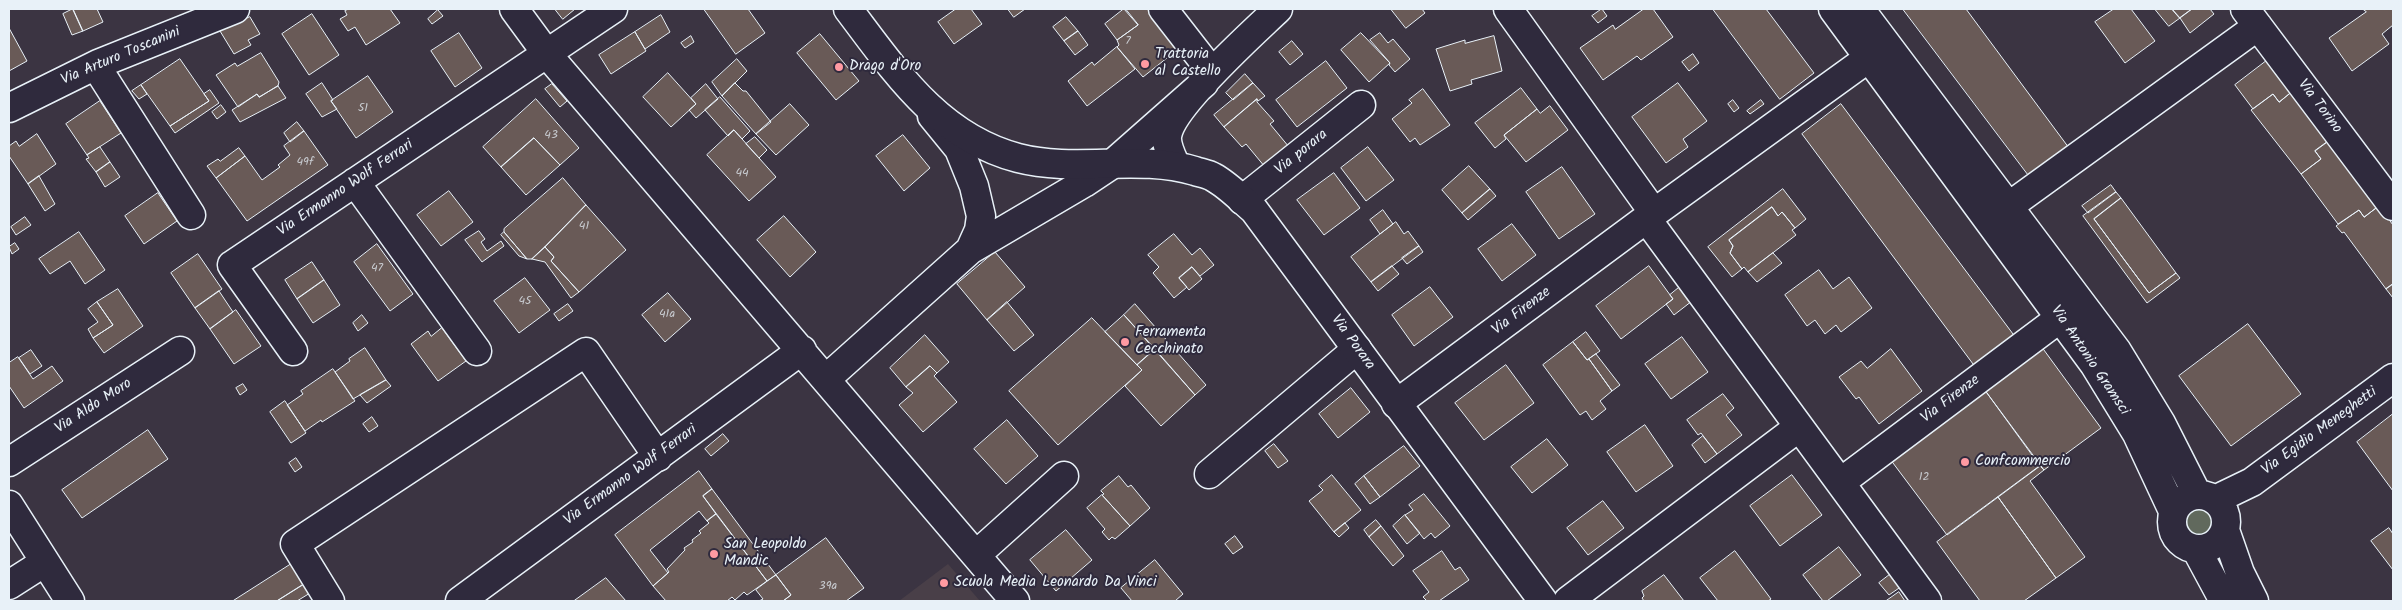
<!DOCTYPE html>
<style>
body{margin:0}
#map{position:relative;width:2402px;height:610px;overflow:hidden;background:#3b3442;font-family:Kalam,sans-serif}
canvas{display:block}
.frame{position:absolute;inset:0;border:10px solid #e8f1f8;pointer-events:none}
</style>
<div id="map">
<canvas width="2402" height="610"></canvas>
<div class="frame"></div>
</div>
<script>
const g = document.querySelector('canvas').getContext('2d');
g.lineJoin = 'round';
function fill(path, color) {
  g.fillStyle = color;
  g.fill(path, 'evenodd');
}
function trace(path, color, width, dash) {
  g.strokeStyle = color;
  g.lineWidth = width;
  g.lineCap = dash ? 'butt' : 'round';
  g.setLineDash(dash || []);
  g.stroke(path);
}
function write(font, color, halo, rows, align = 'center') {
  g.font = font + ' Kalam,sans-serif';
  g.lineWidth = 4;
  g.setLineDash([]);
  g.textBaseline = 'middle';
  g.strokeStyle = halo;
  g.fillStyle = color;
  for (const [text, x, y, turn = 0] of rows) {
    g.save();
    g.translate(x, y);
    g.rotate((+turn || 0) * Math.PI / 180);
    g.textAlign = isNaN(turn) ? turn : align;
    if (halo) g.strokeText(text, 0, 0);
    g.fillText(text, 0, 0);
    g.restore();
  }
}
const built = new Path2D(`
 M948 564 980 601H899Z`);
const green = new Path2D(`
 M2185 521a15 15 0 1 1 30 0a15 15 0 1 1-30 0Z`);
const building = new Path2D(`
 M73 9 83 31 72 35 63 14Z
 M73 9H97L103 22 83 31Z
 M349 9H390L400 23 366 45 355 27 348 31 340 19 347 15 345 11Z
 M555 9H575L563 19Z
 M704 9H748L765 33 736 54Z
 M956 9H971L982 24 954 44 938 22Z
 M1008 9H1025L1014 17Z
 M1124 9 1138 25 1117 40 1105 24Z
 M1126 9H1153L1182 46 1143 77 1117 47 1119 45 1117 40 1138 25Z
 M1391 9H1422L1425 13 1406 28Z
 M1602 9 1607 16 1598 23 1592 16Z
 M1644 9H1653L1673 37 1641 60 1637 56 1603 80 1580 48 1613 25 1615 29Z
 M1713 9H1766L1814 73 1780 99Z
 M1903 9H1966L2069 148 2030 177Z
 M2114 9H2131L2155 41 2125 63 2095 22Z
 M2155 9H2172L2180 18 2169 26Z
 M2172 9H2192L2180 18Z
 M2192 9H2210L2214 14 2190 33 2180 18Z
 M2363 9H2393V25L2382 34 2389 44 2352 71 2329 38 2366 12Z
 M438 10 443 16 432 24 428 19Z
 M312 14 339 55 309 75 282 34Z
 M661 15 670 32 645 49 635 32Z
 M250 17 260 34 248 40 251 45 234 54 220 31Z
 M1066 17 1078 31 1064 41 1053 27Z
 M9 28 27 61 9 71Z
 M1078 31 1088 45 1075 55 1064 41Z
 M635 32 646 51 611 74 599 55Z
 M459 33 482 68 455 87 431 51Z
 M1361 33 1390 63 1369 82 1341 50Z
 M1380 33 1388 43 1393 39 1410 59 1395 72 1389 65 1390 63 1370 40Z
 M820 34 859 81 836 100 797 53Z
 M691 36 694 42 685 48 681 43Z
 M1494 36 1502 71 1471 80 1472 84 1450 91 1436 49 1465 40V43Z
 M1292 41 1303 54 1290 65 1279 52Z
 M1117 47 1135 69 1087 106 1068 81 1092 62 1094 65Z
 M261 53 279 82 278 86 259 97 257 94 238 107 216 75 235 63 237 66Z
 M1693 54 1699 63 1689 71 1682 62Z
 M180 59 209 101 170 126 141 85Z
 M737 59 747 71 722 96 712 82Z
 M2269 59 2293 91 2279 102 2273 94 2253 109 2235 85Z
 M1326 61 1347 88 1297 127 1276 100Z
 M668 73 696 104 671 127 643 97Z
 M1245 74 1253 83 1233 100 1226 93Z
 M368 76 393 112 356 138 331 101Z
 M322 83 333 100 331 101 337 109 322 117 306 94Z
 M735 83 743 91H746L771 122 756 134 722 96Z
 M1253 83 1265 96 1258 101 1257 99 1224 127 1214 115Z
 M1678 83 1707 121 1683 139 1688 147 1666 163 1632 117Z
 M552 84 567 101 560 107 545 89Z
 M706 84 718 99 696 118 689 110 696 104 691 98Z
 M141 85 147 94 139 99 132 91Z
 M278 86 286 98 240 122 232 110 257 94 259 97Z
 M1521 88 1537 109 1504 135 1506 139 1495 148 1475 123Z
 M1423 89 1450 125 1420 145 1415 138 1410 142 1392 119 1412 103 1409 100Z
 M210 90 219 103 175 133 170 126 209 101 204 94Z
 M2293 91 2330 140 2315 151 2321 159 2301 174 2251 110 2273 94 2279 102Z
 M720 97 750 131 742 139 734 130 728 136 705 110Z
 M536 99 579 148 560 165 534 138 501 167 483 147Z
 M1257 99V102L1274 121 1270 124 1289 147 1265 167 1246 144 1242 147 1224 127Z
 M1733 100 1739 108 1734 112 1728 104Z
 M1761 100 1764 104 1750 114 1747 111Z
 M100 101 121 133 87 155 66 124Z
 M790 104 809 125 776 155 756 134Z
 M1841 104 2016 338 1976 368 1802 134Z
 M221 105 226 112 217 119 212 112Z
 M1550 106 1568 130 1526 162 1504 135 1537 109 1540 113Z
 M297 122 304 131 290 142 284 133Z
 M734 130 776 177 749 201 707 155Z
 M304 131 328 165 247 221 216 178 245 156 262 180 280 167 278 165 290 155 284 146Z
 M37 134 56 164 28 184 9 156V146L16 141 19 146Z
 M903 135 930 168 904 191 876 156Z
 M755 137 767 150 759 158 746 144Z
 M534 138 560 165 526 195 501 167Z
 M2330 140 2379 206 2364 217 2359 210 2338 224 2301 174 2321 159 2315 151Z
 M100 147 110 162 96 172 86 159 89 158 87 155Z
 M1368 147 1394 180 1366 201 1341 168Z
 M239 148 245 156 216 178 207 166 218 159 220 161Z
 M110 162 120 177 105 187 96 172Z
 M1469 166 1490 189 1462 213 1442 190Z
 M1562 167 1595 214 1559 239 1526 192Z
 M1334 173 1360 208 1324 235 1297 200Z
 M39 176 55 204 45 211 28 184Z
 M563 178 586 205 545 247 532 259H527L504 232V229Z
 M2111 185 2116 192 2088 213 2082 206Z
 M1490 189 1496 196 1468 220 1462 213Z
 M1783 189 1806 219 1795 228 1782 212 1778 216 1772 207 1729 240 1733 246 1730 253 1742 269 1732 277 1708 247Z
 M449 191 473 222 441 246 417 215Z
 M2116 192 2121 198 2094 219 2149 293 2176 273 2180 278 2147 303 2083 216Z
 M158 193 177 221 144 244 125 216Z
 M2121 198 2176 273 2149 293 2094 219Z
 M586 205 626 250 579 292 551 261 554 257 545 247Z
 M2379 206 2393 225V284L2386 289 2344 232 2342 233 2336 226 2359 210 2364 217Z
 M1772 207 1778 216 1782 212 1795 228 1792 230 1796 235 1748 272 1744 267 1742 269 1730 253 1733 246 1729 240Z
 M1383 210 1393 224 1380 234 1370 220Z
 M784 216 816 252 790 277 757 240Z
 M25 217 31 225 16 235 11 227Z
 M1396 222 1404 234 1408 231 1419 246 1371 282 1351 257Z
 M1512 224 1536 255 1502 281 1478 249Z
 M479 231 485 239 481 242 487 251 501 241 504 246 482 262 465 240Z
 M79 232 105 270 85 284 70 261 50 274 39 259Z
 M504 232 527 259 519 256 501 235Z
 M1174 234 1192 255 1200 248 1214 265 1200 276 1192 267 1179 278 1187 287 1174 298 1153 273 1159 267 1148 255Z
 M15 243 19 249 12 254 9 247Z
 M377 244 413 294 390 311 354 262Z
 M1419 246 1423 252 1407 264 1402 258Z
 M545 247 554 257 551 261 579 292 571 298 545 262 532 259Z
 M995 252 1025 287 987 320 957 284Z
 M1773 253 1782 263 1757 282 1748 272Z
 M198 254 222 289 195 308 171 273Z
 M312 262 324 280 297 299 285 280Z
 M1392 266 1399 274 1378 291 1371 282Z
 M1649 266 1673 299 1621 339 1596 306Z
 M1192 267 1202 279 1189 290 1179 278Z
 M1819 270 1833 289 1849 277 1872 308 1841 332 1836 325 1825 334 1815 320 1807 326 1785 295Z
 M525 278 550 310 519 333 494 301Z
 M324 280 340 305 313 323 297 299Z
 M2393 284V298L2386 289Z
 M1681 286 1692 301 1674 315 1666 304 1673 299 1670 295Z
 M1430 287 1453 317 1414 346 1392 315Z
 M118 289 143 326 104 353 93 338 113 325 97 302Z
 M219 291 233 312 210 329 195 308Z
 M668 293 691 319 665 342 642 315Z
 M97 302 113 325 93 338 88 329 98 322 88 309Z
 M1007 302 1034 335 1014 351 987 320Z
 M568 304 573 311 559 321 554 314Z
 M1135 304 1206 385 1195 395 1124 315Z
 M236 310 261 346 234 364 210 329Z
 M362 315 368 323 358 331 353 323Z
 M1124 315 1155 349 1137 365 1105 332Z
 M1092 318 1142 370 1058 445 1009 391Z
 M2248 324 2301 394 2231 446 2179 376Z
 M442 328 466 361 438 381 411 344 428 331 431 336Z
 M1586 332 1600 351 1587 360 1573 342Z
 M925 335 949 362 937 373 930 366 906 387 890 368Z
 M1682 337 1708 372 1671 399 1645 364Z
 M1573 342 1587 360 1589 359 1612 391 1600 401 1606 409 1592 420 1586 411 1580 415 1543 365Z
 M2041 346 2101 428 2044 470 1984 389Z
 M365 348 386 380 353 399 335 372 350 361 349 359Z
 M1155 349 1195 395 1161 426 1125 386 1142 370 1137 365Z
 M1891 349 1922 391 1879 424 1859 397 1856 399 1839 377 1861 361 1867 368Z
 M31 350 42 366 30 374 19 358Z
 M1596 354 1620 385 1612 391 1589 359Z
 M18 357 33 379 52 366 63 381 24 408 9 386V363Z
 M1506 365 1534 403 1484 440 1455 403Z
 M930 366 937 373 934 376 957 402 923 432 899 405 913 393 906 387Z
 M333 369 355 401 322 422 321 420 305 431 287 405 303 394 301 391Z
 M386 380 391 386 367 403 360 395Z
 M243 384 247 390 240 395 236 388Z
 M1351 388 1370 412 1338 438 1319 414Z
 M1984 389 2040 466 1947 535 1890 459Z
 M1723 394 1734 408 1726 415 1742 435 1717 454 1701 433 1698 435 1687 420Z
 M285 401 306 433 291 443 270 412Z
 M2393 414V491L2357 442Z
 M372 417 378 426 369 432 363 424Z
 M1007 420 1038 456 1006 484 974 449Z
 M1645 425 1673 466 1636 492 1607 452Z
 M148 430 168 459 82 518 62 490Z
 M723 434 729 441 711 456 705 449Z
 M1703 436 1717 454 1705 463 1692 445Z
 M1547 439 1568 465 1532 493 1511 467Z
 M1274 444 1288 461 1278 468 1265 451Z
 M1404 446 1420 466 1380 497 1364 476Z
 M296 458 302 467 295 472 289 463Z
 M2040 466 2044 470 2030 481 2085 557 2056 578 1998 497Z
 M699 471 712 489 703 496 716 514 707 521 699 511 650 550 668 573 653 586 615 535Z
 M1332 475 1361 510 1334 532 1309 501 1323 490 1319 486Z
 M1792 475 1822 515 1780 546 1750 506Z
 M1119 476 1128 487 1131 485 1150 508 1130 526 1102 495 1104 494 1101 491Z
 M1364 476 1380 497 1370 504 1355 484Z
 M712 489 776 575 767 581 703 496Z
 M1424 494 1450 526 1435 538 1431 533 1424 539 1405 515 1413 510 1409 505Z
 M1102 495 1130 526 1115 539 1112 537 1109 540 1102 532 1105 529 1087 508Z
 M1998 497 2056 578 2024 601H1980L1937 542Z
 M1603 501 1624 528 1588 555 1567 528Z
 M716 514 767 581 747 595 744 592 735 600 732 597 727 601H666L653 586 669 572 667 569 685 550 684 548 693 542 692 540 701 533 699 531 709 523 707 521Z
 M1405 515 1420 533 1407 544 1393 526Z
 M1376 520 1381 526 1369 537 1364 530Z
 M1345 523 1349 528 1339 537 1334 532Z
 M1381 526 1404 556 1393 566 1369 537Z
 M2389 528 2393 534V570L2371 541Z
 M1066 530 1092 560 1056 591 1030 560Z
 M1235 536 1243 547 1233 554 1225 544Z
 M826 538 864 588 846 601H783L791 595 776 575Z
 M1839 547 1861 575 1827 601H1823L1803 575Z
 M1442 551 1455 570 1460 567 1469 580 1439 601H1427L1423 597 1429 592 1413 571Z
 M1735 551 1771 599 1768 601H1718L1700 578Z
 M1155 560 1183 594 1175 601H1132L1121 588Z
 M296 561 309 581 277 601H233Z
 M1892 573 1902 586 1889 595 1879 583Z
 M776 575 791 595 783 601H759L763 599 756 590Z
 M1664 575 1684 601H1644L1642 598 1644 596 1642 591Z
 M606 578 626 601H574Z
 M309 581 315 590 297 601H277Z
 M1899 592 1905 601H1886Z`);
const street = new Path2D(`
 M514 9 547 54 1015 601
 M1163 9 1212 72
 M1508 9 1654 213
 M1833 9 2094 364 2137 434 2173 511
 M1860 9 2117 351 2161 423 2197 494
 M2245 9 2393 206
 M98 64 103 77 191 215
 M9 108 98 64 235 9
 M932 116 959 149 974 186 981 216 979 230 970 250
 M1176 166C1172 157 1166 146 1167 136 1172 105 1253 33 1278 9
 M355 182 477 351
 M1242 200 1361 105
 M1994 217 2258 26
 M1646 218 1927 601
 M293 351 232 265 613 9
 M826 379 970 250 1084 183 1111 165 1204 83
 M1396 404 1654 213 1870 57
 M9 462 180 351
 M1209 474 1357 349
 M1841 482 2060 318
 M2172 522a27 27 0 1 1 54 0a27 27 0 1 1-54 0Z
 M2217 501 2223 496 2252 482 2393 378
 M9 505 70 601
 M2225 530 2240 573 2254 601
 M2196 549 2224 601
 M976 555 1064 476
 M9 585 45 562
 M330 601 295 544 586 352 658 457
 M460 601 802 350
 M1568 601 1799 427`);
const secondary = new Path2D(`
 M848 9C895 71 938 137 1018 158 1076 173 1138 154 1195 171 1201 173 1208 174 1213 177 1228 185 1241 199 1254 210L1543 601`);
const markers = [
 [1145,64,5,"#ff9aa2"],
 [839,67,5,"#ff9aa2"],
 [1125,342,5,"#ff9aa2"],
 [1965,462,5,"#ff9aa2"],
 [714,554,5,"#ff9aa2"],
 [944,583,5,"#ff9aa2"]
];
const numberNames = [
 ["7",1128,42],
 ["51",363,109],
 ["43",551,136],
 ["49f",305,163],
 ["44",742,174],
 ["41",584,227],
 ["47",377,269],
 ["45",525,302],
 ["41a",667,315],
 ["12",1924,478],
 ["39a",828,587]
];
const poiNames = [
 ["Trattoria",1155,55],
 ["al Castello",1155,72],
 ["Drago d'Oro",849,67],
 ["Ferramenta",1135,333],
 ["Cecchinato",1135,350],
 ["Confcommercio",1975,462],
 ["San Leopoldo",724,545],
 ["Mandic",724,562],
 ["Scuola Media Leonardo Da Vinci",954,583]
];
const streetNames = [
 ["Via Arturo Toscanini",121,57,-23],
 ["Via Torino",2319,107,53],
 ["Via porara",1302,153,-39],
 ["Via Ermanno Wolf Ferrari",346,189,-34],
 ["Via Firenze",1522,312,-37],
 ["Via Porara",1352,343,54],
 ["Via Antonio Gramsci",2089,361,56],
 ["Via Firenze",1951,400,-37],
 ["Via Aldo Moro",94,407,-33],
 ["Via Egidio Meneghetti",2320,432,-36],
 ["Via Ermanno Wolf Ferrari",631,476,-36]
];
fill(built, '#493f48');
fill(green, '#61695d');
fill(building, '#695a57');
trace(building, '#e8f1f8', 1);
trace(street, '#e8f1f8', 31);
trace(secondary, '#e8f1f8', 31);
trace(street, '#2f2a3d', 28);
trace(secondary, '#2f2a3d', 28);
for (const [x, y, r, color] of markers) {
  const dot = new Path2D();
  dot.arc(x, y, r, 0, 2 * Math.PI);
  g.fillStyle = color;
  g.fill(dot);
  trace(dot, '#2f2a3d', 2);
}
write('12px', '#c8cbd0', null, numberNames);
write('15px', '#e8f1f8', '#2f2a3d', poiNames, 'left');
write('15px', '#e8f1f8', '#2f2a3d', streetNames);
</script>
